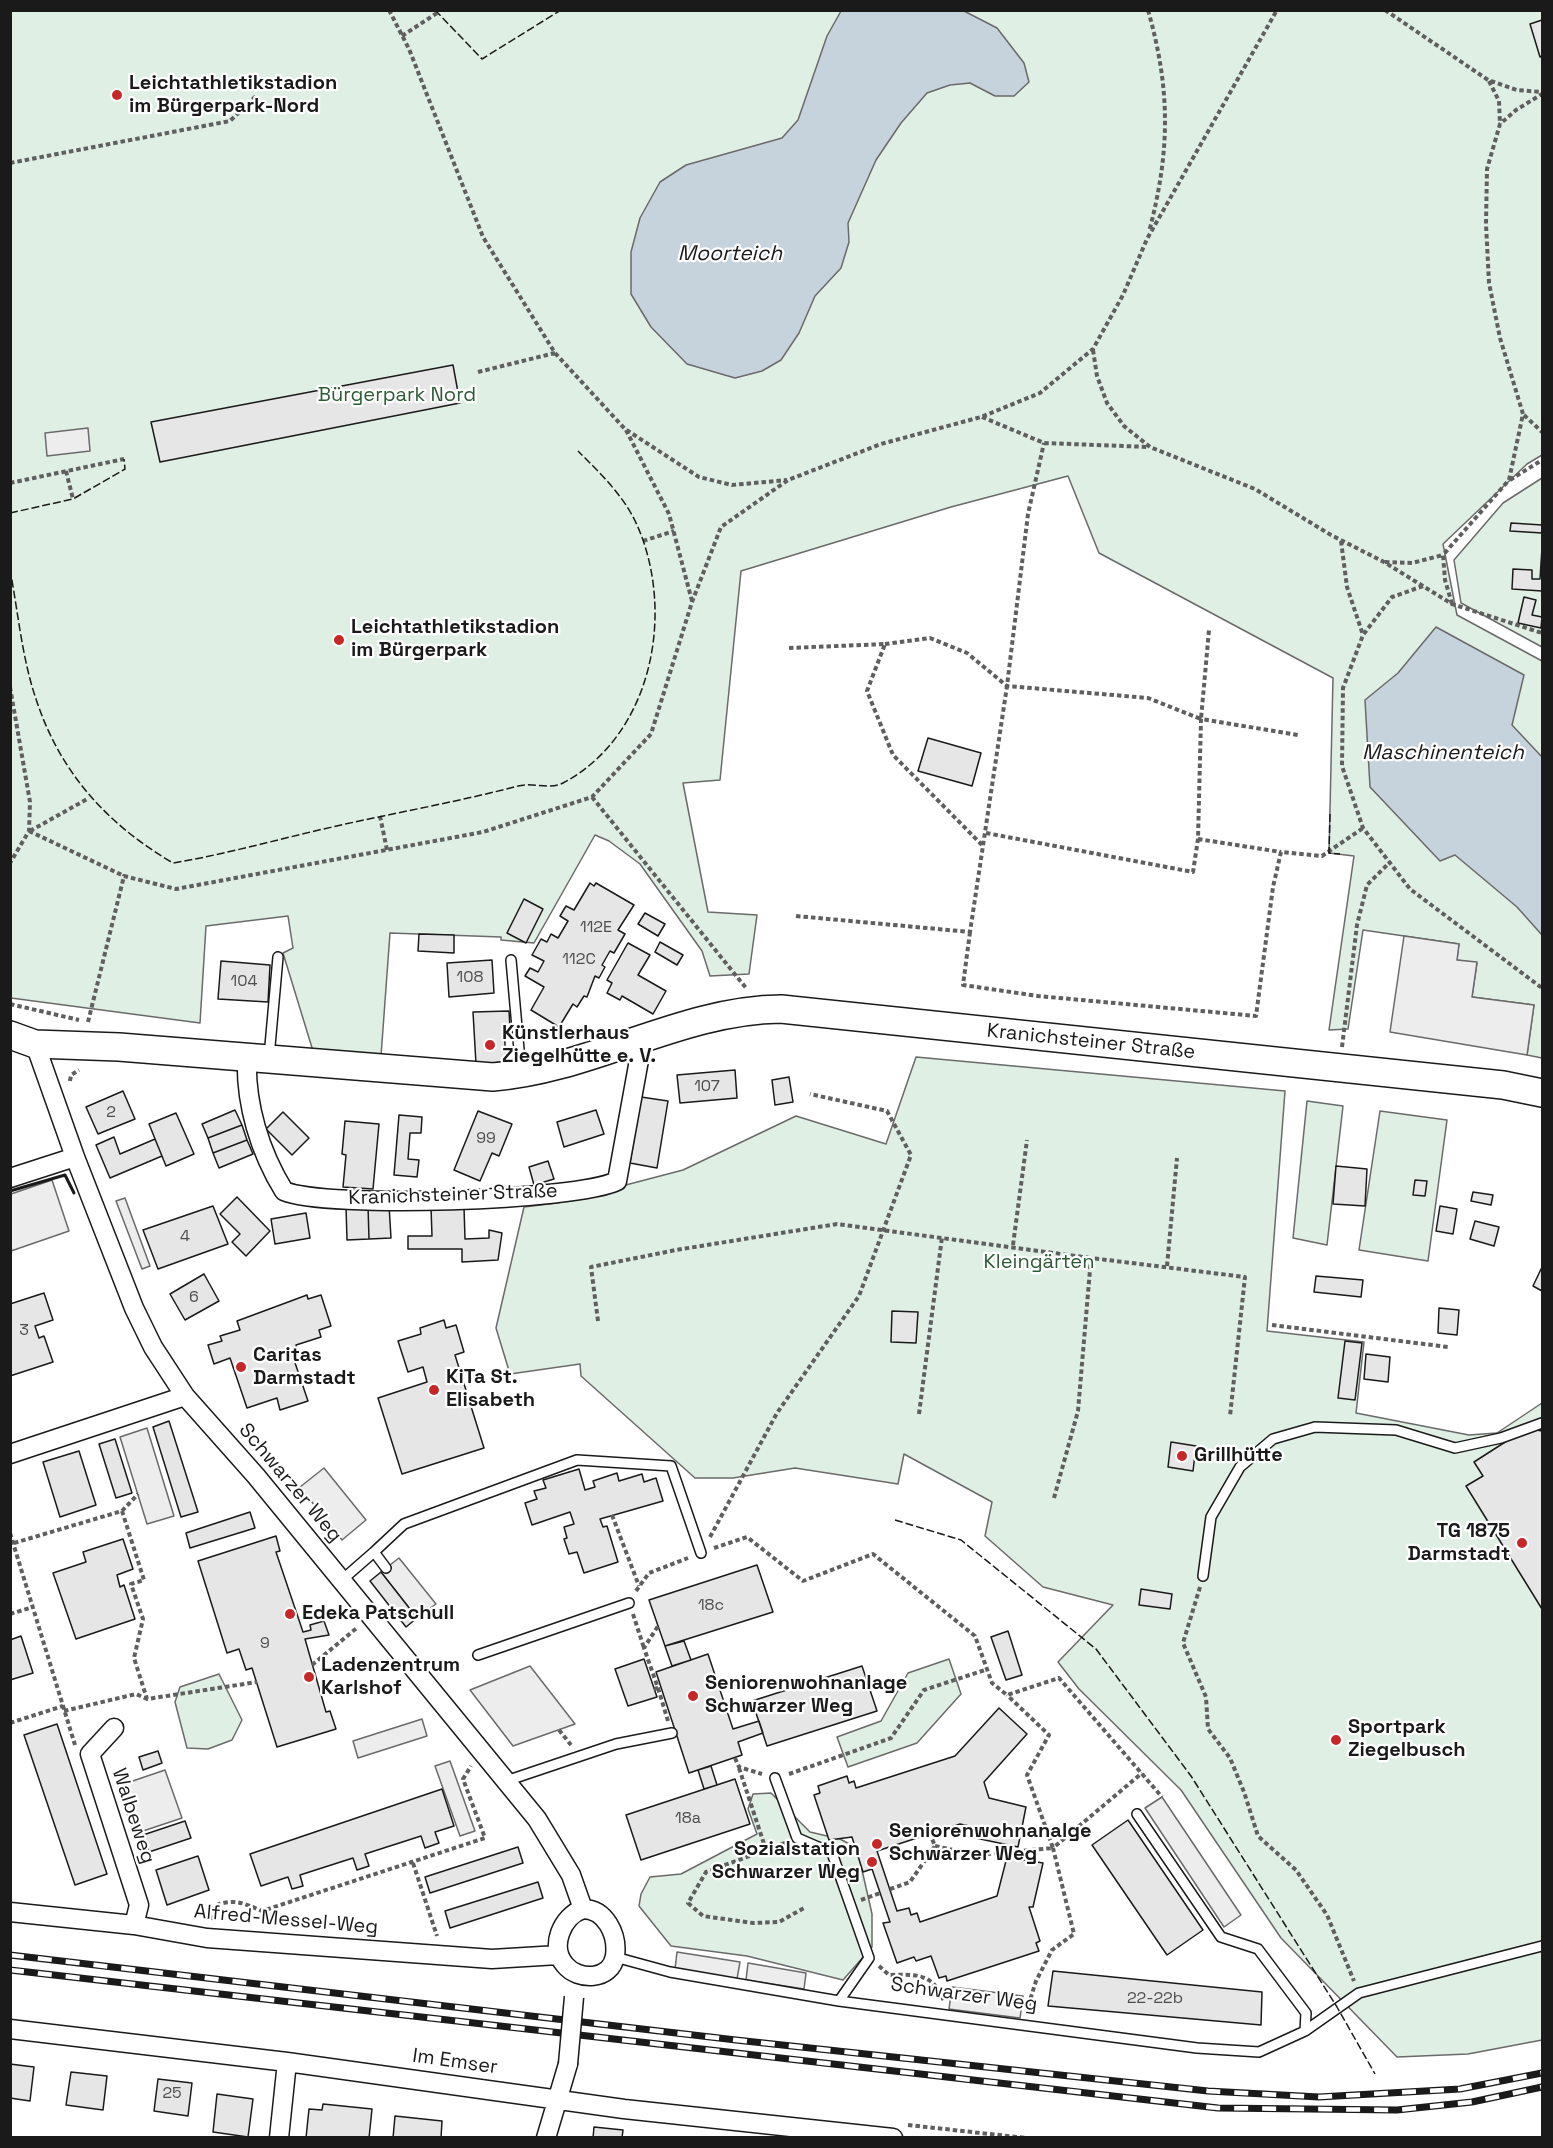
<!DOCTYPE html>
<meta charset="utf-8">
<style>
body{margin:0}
#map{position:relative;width:1553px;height:2148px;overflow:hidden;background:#fff;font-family:"Space Grotesk",sans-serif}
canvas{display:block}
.frame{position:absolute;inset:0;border:12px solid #1a1a1a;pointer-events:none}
</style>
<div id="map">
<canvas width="1553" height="2148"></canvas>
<div class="frame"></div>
</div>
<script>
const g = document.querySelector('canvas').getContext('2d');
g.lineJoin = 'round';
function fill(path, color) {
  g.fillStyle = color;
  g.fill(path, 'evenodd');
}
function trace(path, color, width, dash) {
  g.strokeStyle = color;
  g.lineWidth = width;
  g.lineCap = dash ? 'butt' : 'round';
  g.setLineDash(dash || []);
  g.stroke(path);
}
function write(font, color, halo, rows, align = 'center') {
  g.font = font + ' "Space Grotesk",sans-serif';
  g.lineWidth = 4.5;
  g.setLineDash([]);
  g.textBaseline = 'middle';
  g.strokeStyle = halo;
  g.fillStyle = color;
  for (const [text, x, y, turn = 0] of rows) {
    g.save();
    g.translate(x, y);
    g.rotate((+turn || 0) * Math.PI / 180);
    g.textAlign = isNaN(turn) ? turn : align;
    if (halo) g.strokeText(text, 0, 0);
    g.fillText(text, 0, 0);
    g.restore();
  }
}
const green = new Path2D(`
 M10 11H1542V455L1527 464 1443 544 1457 615 1542 661V1058L1527 1055 1534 1005 1472 997 1477 963 1457 960 1459 944 1363 930 1348 1029 1329 1030 1354 856 1329 853 1333 678 1099 553 1068 476 951 507 741 571 720 780 683 783 708 912 757 915 749 974 710 976 702 951 640 864 609 841 595 835 534 943 501 940V937L390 933 381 1056 313 1051 283 953 293 948 288 916 206 926 200 1023 11 998Z
 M1542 478V647L1461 603 1454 560 1503 503Z
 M916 1057 1285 1091 1267 1331 1364 1342 1356 1413 1469 1435 1497 1433 1542 1403V2040L1468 2054 1397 2057 1281 1938 1181 1790 1079 1689 1058 1662 1113 1605 1043 1587 985 1536 992 1502 904 1454 898 1484 795 1468 733 1478H695L581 1376 580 1364 510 1374 496 1328 524 1207 557 1203 683 1170 796 1116 886 1144Z
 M1307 1101 1343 1106 1327 1245 1293 1238Z
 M1380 1111 1447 1120 1428 1261 1359 1250Z
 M949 1659 961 1694 917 1743 848 1767 837 1737 881 1721 908 1673Z
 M219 1674 242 1720 232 1740 208 1749 187 1748 175 1702 180 1687Z
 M771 1793 810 1832 840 1839 857 1848 872 1914V1947L843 1980 747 1956 671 1946 639 1906 641 1894 650 1877 681 1874 757 1834 748 1809 753 1794Z`);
const parking = new Path2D(`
 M88 428 90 451 47 456 45 433Z
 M1404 936 1459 944 1457 960 1477 962 1472 997 1534 1005 1527 1055 1390 1032Z
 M52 1180 69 1231 11 1251V1194Z
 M125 1198 150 1266 142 1269 116 1201Z
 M147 1428 174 1516 147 1524 120 1437Z
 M324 1468 366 1520 342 1540 300 1487Z
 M399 1558 436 1604 417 1618 381 1572Z
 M530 1666 575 1724 513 1746 470 1690Z
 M422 1719 427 1736 358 1758 353 1741Z
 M450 1761 475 1831 460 1836 435 1766Z
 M165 1770 182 1818 134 1834 118 1786Z
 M1162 1797 1241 1915 1224 1927 1145 1808Z
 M677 1952 740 1962 737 1979 675 1969Z
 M748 1963 806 1973 804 1989 746 1980Z
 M952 1987 1023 1996 1020 2018 949 2009Z`);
const water = new Path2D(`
 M841 11H964L997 28 1024 63 1029 82 1014 96H995L970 83 950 85 927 93 901 123 876 160 848 223 849 242 841 268 815 296 799 333 781 360 762 371 735 378 687 364 651 327 631 294V252L640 218 660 182 686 165 782 138 798 120 827 36Z
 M1436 627 1524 675 1512 725 1542 757V935L1517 907 1455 855 1440 861 1370 787 1365 700 1398 673Z`);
const building = new Path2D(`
 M1542 20V56L1540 57 1530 24Z
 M453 365 460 403 160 462 151 422Z
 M1511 523 1542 525V533L1510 531Z
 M1542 548V591L1512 589 1513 569 1532 570V579H1540Z
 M1524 597 1536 600 1532 615 1542 617 1541 628 1518 623Z
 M928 738 981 753 972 786 918 771Z
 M590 883 594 886 596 883 634 905 618 930 625 934 614 953 610 951 602 965 605 967 599 978 595 976 587 997 584 996 577 1007 573 1004 559 1027 531 1010 544 987 525 976 530 968 538 972 544 961 532 955 541 939 547 942 551 934 558 938 568 921 560 916 566 906 574 910Z
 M524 899 543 909 526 943 507 933Z
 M645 913 665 924 658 936 638 924Z
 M419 934 454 935V953L418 951Z
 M660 942 683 955 677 965 655 952Z
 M628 943 650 955 638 975 666 991 653 1014 622 996 620 1000 607 993 612 983 607 980Z
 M492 960 494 993 449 997 447 963Z
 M221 961 270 965 268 1002 218 999Z
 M509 1011 510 1027H504L506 1062 476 1064 473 1012Z
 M735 1070 737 1098 680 1103 677 1075Z
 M789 1077 793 1102 775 1105 772 1080Z
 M123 1091 135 1119 98 1134 86 1107Z
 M641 1097 668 1101 657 1168 630 1163Z
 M235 1110 242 1125 208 1138 202 1124Z
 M596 1110 604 1134 564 1147 557 1122Z
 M478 1111 512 1124 499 1156 492 1153 480 1181 454 1170Z
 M283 1112 309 1138 292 1155 266 1129Z
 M176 1113 194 1154 166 1166 149 1124Z
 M399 1115 422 1117 421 1133H410L408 1159 419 1160 417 1177 394 1175Z
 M345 1121 379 1124 373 1189 343 1187 346 1155 342 1154Z
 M242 1125 247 1140 213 1153 208 1138Z
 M114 1137 120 1154 155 1139 162 1156 110 1178 96 1145Z
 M247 1140 253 1154 219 1168 213 1153Z
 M548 1161 554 1179 534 1185 529 1167Z
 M1336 1166 1367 1169 1365 1206 1333 1204Z
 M1415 1180 1427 1181 1425 1196 1413 1195Z
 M1473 1192 1493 1195 1491 1205 1471 1201Z
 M237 1197 270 1231 246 1256 232 1242 240 1234 220 1214Z
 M389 1205 391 1238 369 1239 368 1206Z
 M213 1206 228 1244 158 1269 143 1230Z
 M368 1206 369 1239 347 1240 346 1207Z
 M1440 1206 1457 1209 1453 1234 1436 1231Z
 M431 1207H464L465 1239 489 1238V1230L502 1233 498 1260 462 1262V1249H408V1236H432Z
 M306 1213 310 1238 275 1244 271 1219Z
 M1475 1221 1499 1227 1494 1246 1470 1239Z
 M1542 1267V1291L1533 1286Z
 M204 1274 219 1301 185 1320 170 1294Z
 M1316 1276 1363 1280 1361 1297 1314 1292Z
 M44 1293 53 1320 35 1326 39 1338 44 1336 53 1362 10 1376V1304Z
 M307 1295 308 1299 321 1295 331 1326 319 1330 321 1337 296 1345 297 1349 291 1351 308 1401 280 1410 277 1398 247 1408 230 1358 214 1364 208 1345 222 1341 220 1336 240 1330 237 1321Z
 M1439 1308 1459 1310 1457 1335 1438 1333Z
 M892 1311 918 1312 916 1343 891 1342Z
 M444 1320 446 1328 456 1325 464 1352 455 1355 484 1448 402 1474 378 1398 427 1382 423 1367 408 1372 398 1341 421 1334 420 1328Z
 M1345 1341 1362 1343 1355 1400 1338 1398Z
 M1366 1354 1390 1357 1388 1382 1364 1379Z
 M169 1421 198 1512 181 1517 153 1427Z
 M1527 1428 1542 1431V1609L1466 1486 1483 1476 1474 1462Z
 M115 1439 132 1493 116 1498 99 1444Z
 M1171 1442 1196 1446 1193 1471 1168 1467Z
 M79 1451 96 1505 60 1517 43 1462Z
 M579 1469 585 1490 595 1487 593 1481 617 1473 619 1481 642 1474 644 1482 656 1478 663 1501 600 1519 603 1527 607 1526 618 1562 584 1573 577 1552 569 1554 564 1539 567 1538 564 1527 574 1524 570 1512 532 1525 525 1503 537 1499 534 1491 546 1488 543 1480Z
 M250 1512 255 1528 190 1548 186 1533Z
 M276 1536 280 1551 276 1552 303 1632 311 1630 310 1625 324 1621 329 1635 305 1639 326 1712 330 1711 336 1729 277 1747 252 1668 246 1670 239 1649 227 1653 198 1561Z
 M123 1539 133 1569 117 1575 120 1587 124 1585 135 1619 76 1639 53 1573 86 1562 83 1552Z
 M757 1565 773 1612 665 1646 649 1600Z
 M381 1572 417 1618 406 1627 370 1581Z
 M1141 1589 1172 1594 1170 1609 1139 1605Z
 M1008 1631 1022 1675 1006 1680 991 1637Z
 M21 1636 33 1673 10 1680V1640Z
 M684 1641 691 1660 672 1666 665 1646Z
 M708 1654 733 1729 759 1721 763 1733 738 1742 742 1755 689 1773 656 1672Z
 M644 1659 657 1697 628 1706 615 1669Z
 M862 1666 877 1711 767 1746 752 1701Z
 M999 1708 1027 1734 984 1782 989 1798 1026 1807 1018 1847 966 1836 969 1826 960 1824 877 1851 897 1911 909 1908 911 1915 917 1913 920 1922 997 1896 1007 1857 1043 1863 1033 1907H1029L1040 1941 1036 1943 1039 1951 947 1981 946 1976 939 1978 931 1956 916 1961 914 1957 897 1963 883 1923 890 1922 872 1869 863 1872 852 1837 829 1840 814 1795 820 1793 818 1786 847 1776 849 1783 854 1781 856 1788 955 1756Z
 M57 1724 107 1874 75 1885 24 1735Z
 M158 1751 162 1763 143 1770 139 1757Z
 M711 1766 717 1785 704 1789 698 1770Z
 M735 1779 750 1824 641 1860 626 1815Z
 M442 1789 454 1826 435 1832 439 1843 425 1848 421 1836 365 1854 369 1866 357 1870 353 1858 300 1875 303 1886 292 1889 288 1877 261 1886 250 1854Z
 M1128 1820 1203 1930 1167 1955 1092 1845Z
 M185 1821 191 1838 149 1852 143 1835Z
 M518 1847 523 1863 430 1893 425 1877Z
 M198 1856 209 1890 167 1905 156 1870Z
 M538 1882 543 1898 450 1928 445 1911Z
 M1053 1971 1262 1992 1261 2025 1048 2006Z
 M10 2064 34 2067 30 2101 10 2098Z
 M71 2072 107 2076 103 2110 66 2105Z
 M158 2079 192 2083 188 2116 154 2111Z
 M217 2094 253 2099 248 2137 213 2132Z
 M323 2104 372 2109 369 2138H306L309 2109 322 2110Z
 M395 2116 442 2121 441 2138H393Z
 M594 2127 623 2130 622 2138H593Z`);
const path = new Path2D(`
 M389 10 409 49 483 237 555 353 625 429 699 477 732 485 787 480
 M1148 10C1171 91 1170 152 1149 232
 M1385 10 1488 80 1517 90 1542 92
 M402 36 437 13
 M1489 81 1499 101 1500 124
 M10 163 230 121 257 95
 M1093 350 1097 376 1107 403 1124 426 1150 447 1255 489 1331 535 1384 562 1452 604 1542 633
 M478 372 555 353
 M1524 415 1542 432
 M982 417 1044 443 1149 447
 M626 430 669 514 692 601
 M66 471 73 499
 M1510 480 1542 460
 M10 483 124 459
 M643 541 674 531
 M1341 541 1347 587 1363 635
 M1385 562 1412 563 1443 555
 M1423 586 1392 597 1363 635 1343 688 1342 766 1363 828 1410 889 1542 988
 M1452 604 1445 580 1443 555 1509 480 1523 414 1500 338 1489 283 1486 224 1487 169 1500 124 1516 110 1542 94
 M885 644 930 638 967 653 1007 686 1148 698 1201 719 1209 630
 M789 648 885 644 867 691 893 755 983 846
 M10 687 30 802 29 831 10 863
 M592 797 746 988
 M380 816 387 850
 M29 831 124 876
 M30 831 89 798
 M986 833 1193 872 1198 839 1201 719 1298 735
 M1198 839 1281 852
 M796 916 970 932 1007 686 1028 514 1044 443
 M970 932 963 985 1038 996 1256 1016 1273 887 1281 852 1322 856 1363 828
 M10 1004 79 1020
 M88 1022 124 876 176 889 483 832 592 797 651 734 692 602 721 527 788 480 881 444 981 417 1040 393 1093 349 1123 295 1147 239 1277 10
 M1342 1047 1357 925 1367 885 1388 864
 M70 1081 71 1075 79 1070
 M1013 1245 1027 1140
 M1167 1266 1177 1158
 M598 1321 591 1267 676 1250 837 1224 1091 1258
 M1272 1325 1448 1347
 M919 1414 942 1237
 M1054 1498 1078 1411 1091 1258 1245 1277 1230 1416
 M122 1511 138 1494
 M612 1515 639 1586
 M10 1533 75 1745
 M710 1537 777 1413 859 1296 911 1155 887 1111 810 1094
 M14 1543 122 1511 144 1580 131 1584 143 1619 134 1658 147 1699
 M714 1548 747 1537 803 1581 873 1554 975 1636 992 1683 1007 1695 1059 1678 1162 1797
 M1200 1587 1183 1643 1206 1697 1208 1729 1230 1758 1244 1792 1258 1836 1296 1870 1327 1915 1354 1981
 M636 1591 649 1573 688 1558
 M10 1614 33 1607
 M633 1614 644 1648
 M312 1665 358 1627
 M658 1688 668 1721
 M654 1689 658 1688 644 1648 658 1626
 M64 1711 136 1694 147 1699 257 1682
 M10 1723 63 1706
 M559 1730 571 1745
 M735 1758 739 1767 762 1774
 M739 1768 766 1850
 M789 1774 891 1738 924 1690 988 1669
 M785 1843 706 1872 688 1903 703 1916 753 1923 779 1922 804 1908
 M935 1846 976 1855 1053 1848 1027 1775 1049 1735 1007 1695
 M413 1863 437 1936
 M890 1889 910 1882 935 1846 930 1834
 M861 1900 880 1893
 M212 1920 217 1905C235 1898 245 1904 262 1911L485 1838 463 1779 471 1766
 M879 1966 889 1975C914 1974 935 1973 944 2002
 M1026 2013 1036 1981 1052 1950 1074 1934 1053 1848 1142 1773
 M908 2125 1026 2138`);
const lane = new Path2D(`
 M511 960 521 1072
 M269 1057 278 957
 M374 1552 404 1524 577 1460 671 1466 701 1553
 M1203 1576 1211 1517 1240 1467 1273 1439 1315 1427 1396 1430 1455 1448 1501 1438 1542 1423
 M342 1580 374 1552 386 1568
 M478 1655 629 1603
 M775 1778 797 1838 832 1853 869 1958 839 2001
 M506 1781 616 1744 672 1733
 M1137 1814 1221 1937 1258 1949 1306 2013 1305 2031
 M615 1957 670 1972 839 2001 1197 2048 1259 2052 1305 2031 1359 1993 1542 1946`);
const street = new Path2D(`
 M35 1044 75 1157 134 1308 153 1347 185 1396 256 1476 537 1819 571 1875 583 1909
 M247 1057C245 1104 260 1152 284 1191 326 1209 576 1201 617 1181L643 1038
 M10 1178 75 1157
 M10 1454 185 1396
 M114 1728 90 1754 139 1905 134 1925
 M583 1909C605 1909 618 1934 615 1956 611 1981 578 1981 565 1965 549 1947 562 1916 583 1909Z
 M10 1912 134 1925 207 1938 492 1959 558 1955
 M10 2029 287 2062 624 2109 893 2138
 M279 2138 287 2062
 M546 2138 568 2064`);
const secondary = new Path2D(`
 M10 1035 35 1044 119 1047 493 1077C593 1069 681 1010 781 1009L1503 1085 1542 1093`);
const rail = new Path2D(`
 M10 1955 736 2040 1208 2091 1319 2097 1460 2089 1542 2073
 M10 1970 1218 2108 1397 2110 1472 2102 1542 2087`);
const streetBridge = new Path2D(`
 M568 2064 574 1997`);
const fence = new Path2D(`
 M435 10 482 59 561 10
 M10 513 73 499 125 469 124 459
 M10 569C18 612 22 658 36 699 60 773 108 825 173 863 227 854 279 839 332 827 394 813 457 802 518 786 532 782 550 790 563 783 652 736 676 613 637 525 624 496 601 474 578 451
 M1330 814 1329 853 1340 854
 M895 1520 961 1540 1096 1649 1191 1776 1337 2007 1375 2074`);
const wall = new Path2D(`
 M10 1191 65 1175 74 1193`);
const markers = [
 [117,95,6,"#c62828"],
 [339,640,6,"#c62828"],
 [490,1045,6,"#c62828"],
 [241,1367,6,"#c62828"],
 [434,1390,6,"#c62828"],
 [1182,1456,6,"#c62828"],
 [1522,1543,6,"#c62828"],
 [290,1614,6,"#c62828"],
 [309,1677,6,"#c62828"],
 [693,1696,6,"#c62828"],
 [1336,1740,6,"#c62828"],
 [877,1844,6,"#c62828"],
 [872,1862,6,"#c62828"]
];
const numberNames = [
 ["112E",596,928],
 ["112C",579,960],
 ["108",470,978],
 ["104",244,982],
 ["107",707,1087],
 ["2",111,1113],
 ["99",486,1139],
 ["4",185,1237],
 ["6",194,1298],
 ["3",24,1331],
 ["18c",711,1606],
 ["9",265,1644],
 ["18a",688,1819],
 ["22-22b",1155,1999],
 ["25",172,2094]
];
const poiNames = [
 ["Leichtathletikstadion",129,84],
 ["im Bürgerpark-Nord",129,107],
 ["Leichtathletikstadion",351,628],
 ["im Bürgerpark",351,651],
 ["Künstlerhaus",502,1034],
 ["Ziegelhütte e. V.",502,1057],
 ["Caritas",253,1356],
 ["Darmstadt",253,1379],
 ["KiTa St.",446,1378],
 ["Elisabeth",446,1401],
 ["Grillhütte",1194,1456],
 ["TG 1875",1510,1532,"right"],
 ["Darmstadt",1510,1555,"right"],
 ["Edeka Patschull",302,1614],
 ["Ladenzentrum",321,1666],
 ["Karlshof",321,1689],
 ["Seniorenwohnanlage",705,1684],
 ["Schwarzer Weg",705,1707],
 ["Sportpark",1348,1728],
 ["Ziegelbusch",1348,1751],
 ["Seniorenwohnanalge",889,1832],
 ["Schwarzer Weg",889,1855],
 ["Sozialstation",860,1850,"right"],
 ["Schwarzer Weg",860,1873,"right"]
];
const parkNames = [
 ["Bürgerpark Nord",397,396],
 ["Kleingärten",1039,1263]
];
const streetNames = [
 ["Kranichsteiner Straße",1091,1042,6],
 ["Kranichsteiner Straße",453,1195,-2],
 ["Schwarzer Weg",290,1483,50],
 ["Walbeweg",133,1816,72],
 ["Alfred-Messel-Weg",286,1920,5],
 ["Schwarzer Weg",964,1995,8],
 ["Im Emser",455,2062,8]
];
const waterNames = [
 ["Moorteich",730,254],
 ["Maschinenteich",1443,753]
];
fill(green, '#e0efe3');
trace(green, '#6a6a6a', 1.5);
fill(parking, '#ededed');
trace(parking, '#6a6a6a', 1.5);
fill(water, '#c6d2dc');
trace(water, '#6a6a6a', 1.5);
fill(building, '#e6e6e6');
trace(building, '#1a1a1a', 1.5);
trace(lane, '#1a1a1a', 12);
trace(street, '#1a1a1a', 21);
trace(secondary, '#1a1a1a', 30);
trace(path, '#5f5f5f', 4, [4.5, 3]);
trace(lane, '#fff', 9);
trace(street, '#fff', 18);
trace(secondary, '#fff', 27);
trace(rail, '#1a1a1a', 7);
trace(rail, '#fff', 4.5, [14]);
trace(streetBridge, '#1a1a1a', 21, []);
trace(streetBridge, '#fff', 18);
trace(fence, '#1a1a1a', 1.5, [8, 3]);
trace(wall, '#1a1a1a', 3);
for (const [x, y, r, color] of markers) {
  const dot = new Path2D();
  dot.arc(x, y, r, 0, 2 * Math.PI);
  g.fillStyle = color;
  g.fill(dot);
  trace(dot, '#fff', 2);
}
write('16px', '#4d4d4d', null, numberNames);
write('bold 20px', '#1a1a1a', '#fff', poiNames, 'left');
write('20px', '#2b5a34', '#fff', parkNames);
write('20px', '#1a1a1a', '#fff', streetNames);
write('italic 21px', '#1a1a1a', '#fff', waterNames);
</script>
